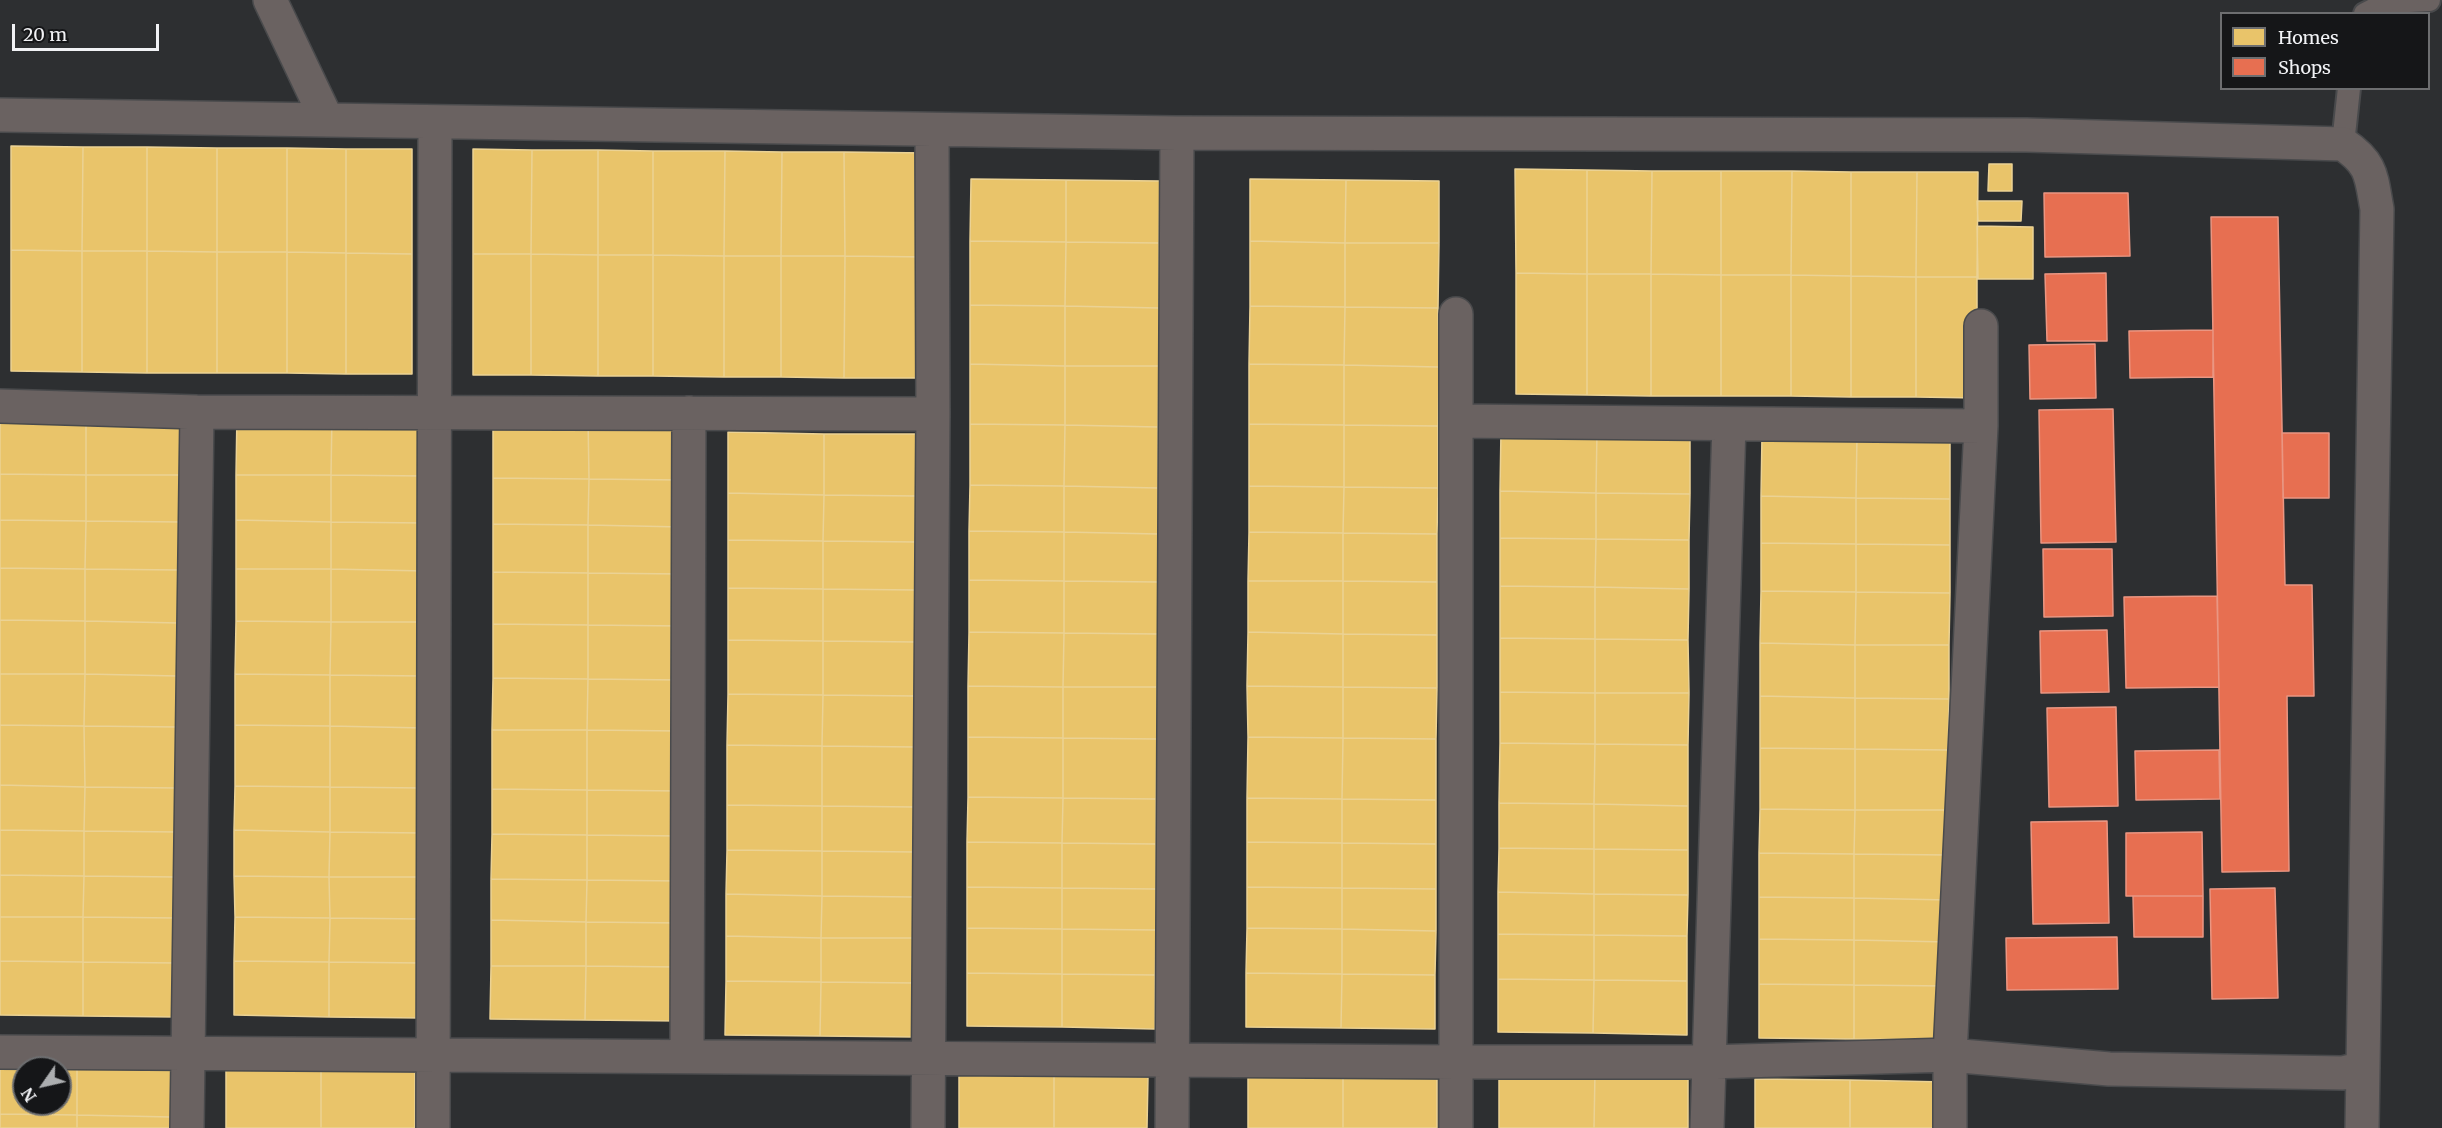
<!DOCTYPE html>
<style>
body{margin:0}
#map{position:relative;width:2442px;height:1128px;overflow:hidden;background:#2d2f31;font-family:Merriweather,serif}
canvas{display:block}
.legend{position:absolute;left:2220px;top:12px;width:210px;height:78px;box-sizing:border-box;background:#151618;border:2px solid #6d6e70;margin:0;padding:8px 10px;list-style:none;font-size:18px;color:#f1f2f5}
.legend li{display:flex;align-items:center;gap:12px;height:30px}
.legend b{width:30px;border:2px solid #6d6e70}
.north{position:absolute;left:12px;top:1056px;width:60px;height:60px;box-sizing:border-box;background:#151618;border:2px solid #6d6e70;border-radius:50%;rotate:236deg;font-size:16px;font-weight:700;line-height:24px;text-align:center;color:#f1f2f5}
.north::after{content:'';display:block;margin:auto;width:21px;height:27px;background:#acaeb0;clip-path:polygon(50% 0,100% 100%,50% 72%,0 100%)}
.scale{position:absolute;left:12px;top:24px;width:147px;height:27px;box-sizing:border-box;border:3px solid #f1f2f5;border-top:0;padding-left:8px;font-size:18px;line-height:21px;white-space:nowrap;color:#f1f2f5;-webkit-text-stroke:4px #151618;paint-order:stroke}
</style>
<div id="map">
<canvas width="2442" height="1128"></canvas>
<ul class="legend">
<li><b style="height:16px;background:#e9c46a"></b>Homes</li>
<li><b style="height:16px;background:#e76f51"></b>Shops</li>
</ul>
<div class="north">N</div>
<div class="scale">20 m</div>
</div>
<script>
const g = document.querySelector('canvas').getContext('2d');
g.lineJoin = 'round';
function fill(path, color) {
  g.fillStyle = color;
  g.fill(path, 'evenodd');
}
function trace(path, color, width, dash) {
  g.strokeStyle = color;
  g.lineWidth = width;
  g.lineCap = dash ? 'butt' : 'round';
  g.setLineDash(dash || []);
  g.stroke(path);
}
const homes = new Path2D(`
 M11 146 83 147 82 251 11 250Z
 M83 147H147V251H82Z
 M147 147 217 148V252L147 251Z
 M217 148H287V252H217Z
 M287 148 346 149V253L287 252Z
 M346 149H412V254L346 253Z
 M473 149 532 150 531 254H473Z
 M532 150H598V255L531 254Z
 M598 150 653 151V255H598Z
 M653 151H725L724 256 653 255Z
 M725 151 782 152 781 256H724Z
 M782 152H844L845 256H781Z
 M844 152 928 153V257L845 256Z
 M1989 164H2012V191H1988Z
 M1515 169 1587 170V274L1516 273Z
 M1587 170 1652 171 1651 274H1587Z
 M1652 171H1721V275L1651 274Z
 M1721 171H1792L1791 275H1721Z
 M1792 171 1851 172V276L1791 275Z
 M1851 172H1917L1916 277 1851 276Z
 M1917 172H1978L1977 277H1916Z
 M971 179 1066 180V242L970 241Z
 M1250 179 1346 180 1345 243 1250 241Z
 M1066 180 1160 181 1159 243 1066 242Z
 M1346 180 1439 181V243H1345Z
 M1977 201H2022L2021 221H1978Z
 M1977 226 2033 227V279H1978Z
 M970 241 1066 242 1065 306 970 305Z
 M1250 241 1345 243V307L1250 306Z
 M1066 242 1159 243V308L1065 306Z
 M1345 243H1439L1438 308 1345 307Z
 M11 250 82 251V372L11 371Z
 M82 251H147V373L82 372Z
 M147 251 217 252V373H147Z
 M217 252H287V373H217Z
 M287 252 346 253V374L287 373Z
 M346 253 412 254V374H346Z
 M473 254H531V375H473Z
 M531 254 598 255V376L531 375Z
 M598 255H653V376H598Z
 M653 255 724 256V377L653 376Z
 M724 256H781V377H724Z
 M781 256H845L844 378 781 377Z
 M845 256 928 257V378H844Z
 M1516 273 1587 274V395L1516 394Z
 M1587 274H1651V396L1587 395Z
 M1651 274 1721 275V396H1651Z
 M1721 275H1791V396H1721Z
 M1791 275 1851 276V397L1791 396Z
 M1851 276 1916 277V397H1851Z
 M1916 277H1977V398L1916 397Z
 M970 305 1065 306V366L970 364Z
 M1065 306 1159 308V366H1065Z
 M1250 306 1345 307 1344 365 1249 364Z
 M1345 307 1438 308 1439 367 1344 365Z
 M970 364 1065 366V425L970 424Z
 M1249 364 1344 365V425L1249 424Z
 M1344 365 1439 367 1438 426 1344 425Z
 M1065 366H1159L1158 427 1065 425Z
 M0 412 86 414V475L0 474Z
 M237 412 332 414 331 475H236Z
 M86 414H180V475H86Z
 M332 414 425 415V476L331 475Z
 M493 416 588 417 589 479 493 478Z
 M588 417 683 419 682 480 589 479Z
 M970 424 1065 425 1064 486 970 485Z
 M1249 424 1344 425V487L1249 486Z
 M1065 425 1158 427V488L1064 486Z
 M1344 425 1438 426V488L1344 487Z
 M1501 430 1597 431 1596 493 1500 491Z
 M1597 431 1690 432V494L1596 493Z
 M728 432 824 434V495L728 493Z
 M824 434H918L917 496 824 495Z
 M1762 435 1857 436 1856 498 1761 496Z
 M1857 436 1950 438V499L1856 498Z
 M0 474 86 475V521L0 520Z
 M86 475H180V522L86 521Z
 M236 475H331V522L236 520Z
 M331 475 425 476V523L331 522Z
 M493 478 589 479 588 525 493 524Z
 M589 479 682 480V527L588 525Z
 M970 485 1064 486V532L969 531Z
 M1064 486 1158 488V534L1064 532Z
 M1249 486 1344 487 1343 533 1249 532Z
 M1344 487 1438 488 1437 534 1343 533Z
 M1500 491 1596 493V539L1500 538Z
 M728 493 824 495 823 541 728 540Z
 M1596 493 1690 494 1689 540 1596 539Z
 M824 495 917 496V542L823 541Z
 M1761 496 1856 498V544L1761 543Z
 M1856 498 1950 499V545L1856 544Z
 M0 520 86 521 85 569 0 568Z
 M236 520 331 522V569H236Z
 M86 521 180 522 179 570 85 569Z
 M331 522 425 523V571L331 569Z
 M493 524 588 525V573L493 572Z
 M588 525 682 527 681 574 588 573Z
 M969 531 1064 532V581L969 580Z
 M1064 532 1158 534V582L1064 581Z
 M1249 532 1343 533V581H1248Z
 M1343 533 1437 534V582L1343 581Z
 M1500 538 1596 539 1595 587 1500 586Z
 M1596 539 1689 540V589L1595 587Z
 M728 540 823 541V589L728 588Z
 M823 541 917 542 916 590 823 589Z
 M1761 543 1856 544V592L1761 591Z
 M1856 544 1950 545V593L1856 592Z
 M0 568 85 569V621L0 620Z
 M85 569 179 570V623L85 621Z
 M236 569H331V622L236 621Z
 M331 569 425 571V622H331Z
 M493 572 588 573V625L493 624Z
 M588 573 681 574V626L588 625Z
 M969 580 1064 581V633L969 632Z
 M1064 581 1158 582V634L1064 633Z
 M1248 581H1343V634L1248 632Z
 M1343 581 1437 582V635L1343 634Z
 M1500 586 1595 587V639L1500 638Z
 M1595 587 1689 589 1688 640 1595 639Z
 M728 588 823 589V641L728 640Z
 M823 589 916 590V642L823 641Z
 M1761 591 1856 592 1855 645 1760 643Z
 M1856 592 1950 593 1949 645H1855Z
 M0 620 85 621V674H0Z
 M85 621 179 623 178 676 85 674Z
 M236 621 331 622 330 675 235 674Z
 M331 622H425L424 676 330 675Z
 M493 624 588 625V679L493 678Z
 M588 625 681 626V680L588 679Z
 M969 632 1064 633 1063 687 968 686Z
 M1248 632 1343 634V687L1247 686Z
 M1064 633 1158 634 1157 687H1063Z
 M1343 634 1437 635V688L1343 687Z
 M1500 638 1595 639V693L1500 692Z
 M1595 639 1688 640 1689 693H1595Z
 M728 640 823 641V695L728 694Z
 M823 641 916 642V696L823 695Z
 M1760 643 1855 645V698L1760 696Z
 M1855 645H1949V699L1855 698Z
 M0 674H85L84 726 0 725Z
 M85 674 178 676 179 727 84 726Z
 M235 674 330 675V726L235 725Z
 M330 675 424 676V728L330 726Z
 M493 678 588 679 587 730H492Z
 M588 679 681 680V731L587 730Z
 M968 686 1063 687V738L968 737Z
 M1247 686 1343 687V738L1248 737Z
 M1063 687H1157V739L1063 738Z
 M1343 687 1437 688 1436 739 1343 738Z
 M1500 692 1595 693V744L1500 743Z
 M1595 693H1689L1688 745 1595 744Z
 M728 694 823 695 822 746 727 745Z
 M823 695 916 696V747L822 746Z
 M1760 696 1855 698V749L1760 748Z
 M1855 698 1949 699 1948 750 1855 749Z
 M0 725 84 726 85 787 0 785Z
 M235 725 330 726V787L235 786Z
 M84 726 179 727 178 788 85 787Z
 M330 726 424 728 423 788 330 787Z
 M492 730H587V790L492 789Z
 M587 730 681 731 680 791 587 790Z
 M968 737 1063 738V798L968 797Z
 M1248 737 1343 738 1342 799 1247 798Z
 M1063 738 1157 739 1156 799 1063 798Z
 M1343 738 1436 739V800L1342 799Z
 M1500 743 1595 744 1594 804 1499 803Z
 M1595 744 1688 745V806L1594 804Z
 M727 745 822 746V806L727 805Z
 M822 746 916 747 915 807 822 806Z
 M1760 748 1855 749V810L1760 809Z
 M1855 749 1948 750 1949 810H1855Z
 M0 785 85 787 84 831 0 830Z
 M235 786 330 787V832L234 830Z
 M85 787 178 788V832L84 831Z
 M330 787 423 788 424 833 330 832Z
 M492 789 587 790V835L492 834Z
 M587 790 680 791V836L587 835Z
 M968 797 1063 798 1062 843 967 842Z
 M1063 798 1156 799V844L1062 843Z
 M1247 798 1342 799V843L1247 842Z
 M1342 799 1436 800V844L1342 843Z
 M1499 803 1594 804V849L1499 848Z
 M1594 804 1688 806V850L1594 849Z
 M727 805 822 806V851L727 850Z
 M822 806 915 807V852L822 851Z
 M1760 809 1855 810 1854 854 1759 853Z
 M1855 810H1949L1948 855 1854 854Z
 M0 830 84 831V876L0 875Z
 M234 830 330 832 329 877 234 876Z
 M84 831 178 832 177 877 84 876Z
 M330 832 424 833 423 877H329Z
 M492 834 587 835V880L491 879Z
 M587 835 680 836V881L587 880Z
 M967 842 1062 843V888L967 887Z
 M1247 842 1342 843V888L1247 887Z
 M1062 843 1156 844V889L1062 888Z
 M1342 843 1436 844V889L1342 888Z
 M1499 848 1594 849V894L1498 892Z
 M1594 849 1688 850V895L1594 894Z
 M727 850 822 851V896L726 894Z
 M822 851 915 852V897L822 896Z
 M1759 853 1854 854V898L1759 897Z
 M1854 854 1948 855V900L1854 898Z
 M0 875 84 876 83 917H0Z
 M84 876 177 877V918L83 917Z
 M234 876 329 877 330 918 235 917Z
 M329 877H423V919L330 918Z
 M491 879 587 880 586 922 491 920Z
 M587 880 680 881V923L586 922Z
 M967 887 1062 888V929L967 928Z
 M1247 887 1342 888V929L1247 928Z
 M1062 888 1156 889V930L1062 929Z
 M1342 888 1436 889V931L1342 929Z
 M1498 892 1594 894V935L1498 934Z
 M726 894 822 896 821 938 726 936Z
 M1594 894 1688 895 1687 936 1594 935Z
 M822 896 915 897V938H821Z
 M1759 897 1854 898V940L1759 939Z
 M1854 898 1948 900V942L1854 940Z
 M0 917H83V962L0 961Z
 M83 917 177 918V963L83 962Z
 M235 917 330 918 329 962 234 961Z
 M330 918 423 919 422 963 329 962Z
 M491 920 586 922V966H491Z
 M586 922 680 923V967L586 966Z
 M967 928 1062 929V974L967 973Z
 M1247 928 1342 929V974L1246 973Z
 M1062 929 1156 930 1155 975 1062 974Z
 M1342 929 1436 931 1435 975 1342 974Z
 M1498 934 1594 935V980L1498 979Z
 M1594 935 1687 936V981L1594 980Z
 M726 936 821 938V982L726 981Z
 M821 938H915V983L821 982Z
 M1759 939 1854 940V985L1759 984Z
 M1854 940 1948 942 1947 986 1854 985Z
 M0 961 83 962V1016L0 1015Z
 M234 961 329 962V1017L234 1015Z
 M83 962 177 963V1017L83 1016Z
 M329 962 422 963V1018L329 1017Z
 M491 966H586L585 1020 490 1019Z
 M586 966 680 967V1021L585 1020Z
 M967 973 1062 974V1027L967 1026Z
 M1246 973 1342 974 1341 1028 1246 1027Z
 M1062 974 1155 975V1029L1062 1027Z
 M1342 974 1435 975V1029L1341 1028Z
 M1498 979 1594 980 1593 1033 1498 1032Z
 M1594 980 1687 981V1035L1593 1033Z
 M726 981 821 982 820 1036 725 1035Z
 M821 982 915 983V1037L820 1036Z
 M1759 984 1854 985V1039L1759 1038Z
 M1854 985 1947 986V1040L1854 1039Z
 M0 1055 77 1056V1115L0 1114ZM24 1068H60V1104H24Z
 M77 1056H171V1117L77 1115Z
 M226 1065 321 1066V1128H226Z
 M321 1066 415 1067V1128H321Z
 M1248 1071 1343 1073V1128H1248Z
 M1499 1071 1595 1072 1594 1128H1499Z
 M1595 1072 1688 1073V1128H1594Z
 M1343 1073H1437V1128H1343Z
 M959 1074 1054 1075V1128H959Z
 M1054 1075 1148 1076 1147 1128H1054Z
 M1755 1079 1850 1080V1128H1755Z
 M1850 1080 1945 1082 1944 1128H1850Z
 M0 1114 77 1115V1128H0Z
 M77 1115 171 1117V1128H77Z`);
const shops = new Path2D(`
 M2044 193H2128L2130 256 2045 257Z
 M2211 217H2278L2285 585H2312L2314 696H2287L2289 871 2222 872Z
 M2106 273 2107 341H2047L2045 274Z
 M2213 330V377L2130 378 2129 331Z
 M2095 344 2096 398 2030 399 2029 345Z
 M2113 409 2116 542 2041 543 2039 410Z
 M2282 433H2329V498H2283Z
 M2043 549H2112L2113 616 2044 617Z
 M2217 596 2219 687 2126 688 2124 597Z
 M2107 630 2109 692 2041 693 2040 631Z
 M2116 707 2118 806 2049 807 2047 708Z
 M2219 750 2220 799 2136 800 2135 751Z
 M2107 821 2109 923 2033 924 2031 822Z
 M2202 832 2203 896H2126V833Z
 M2275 888 2278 998 2212 999 2210 889Z
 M2133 896H2203V937H2134Z
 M2117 937 2118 989 2007 990 2006 938Z`);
const service = new Path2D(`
 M2365 14 2389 2 2429 0
 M2343 144 2349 88`);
const minor = new Path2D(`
 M270 0 327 120
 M0 115 1177 133 2026 135 2343 144C2373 164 2371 177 2377 209L2362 1128
 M1456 314V1128
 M0 406 197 412 933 414
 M1456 421 1981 426
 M0 1052 1456 1062H1708L1950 1055 2109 1069 2343 1073 2363 1068
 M687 1056 689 413
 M187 1128 197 412
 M433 1128 435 122
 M928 1128 933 414 932 130
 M1172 1128 1177 133
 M1707 1128 1729 424
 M1950 1128V1055L1981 426V326`);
fill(homes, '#e9c46a');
trace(homes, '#ebd294', 1.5);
fill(shops, '#e76f51');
trace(shops, '#ea9682', 1.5);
trace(service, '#494a4c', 26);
trace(minor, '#494a4c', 36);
trace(service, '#6a6261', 22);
trace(minor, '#6a6261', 33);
</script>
